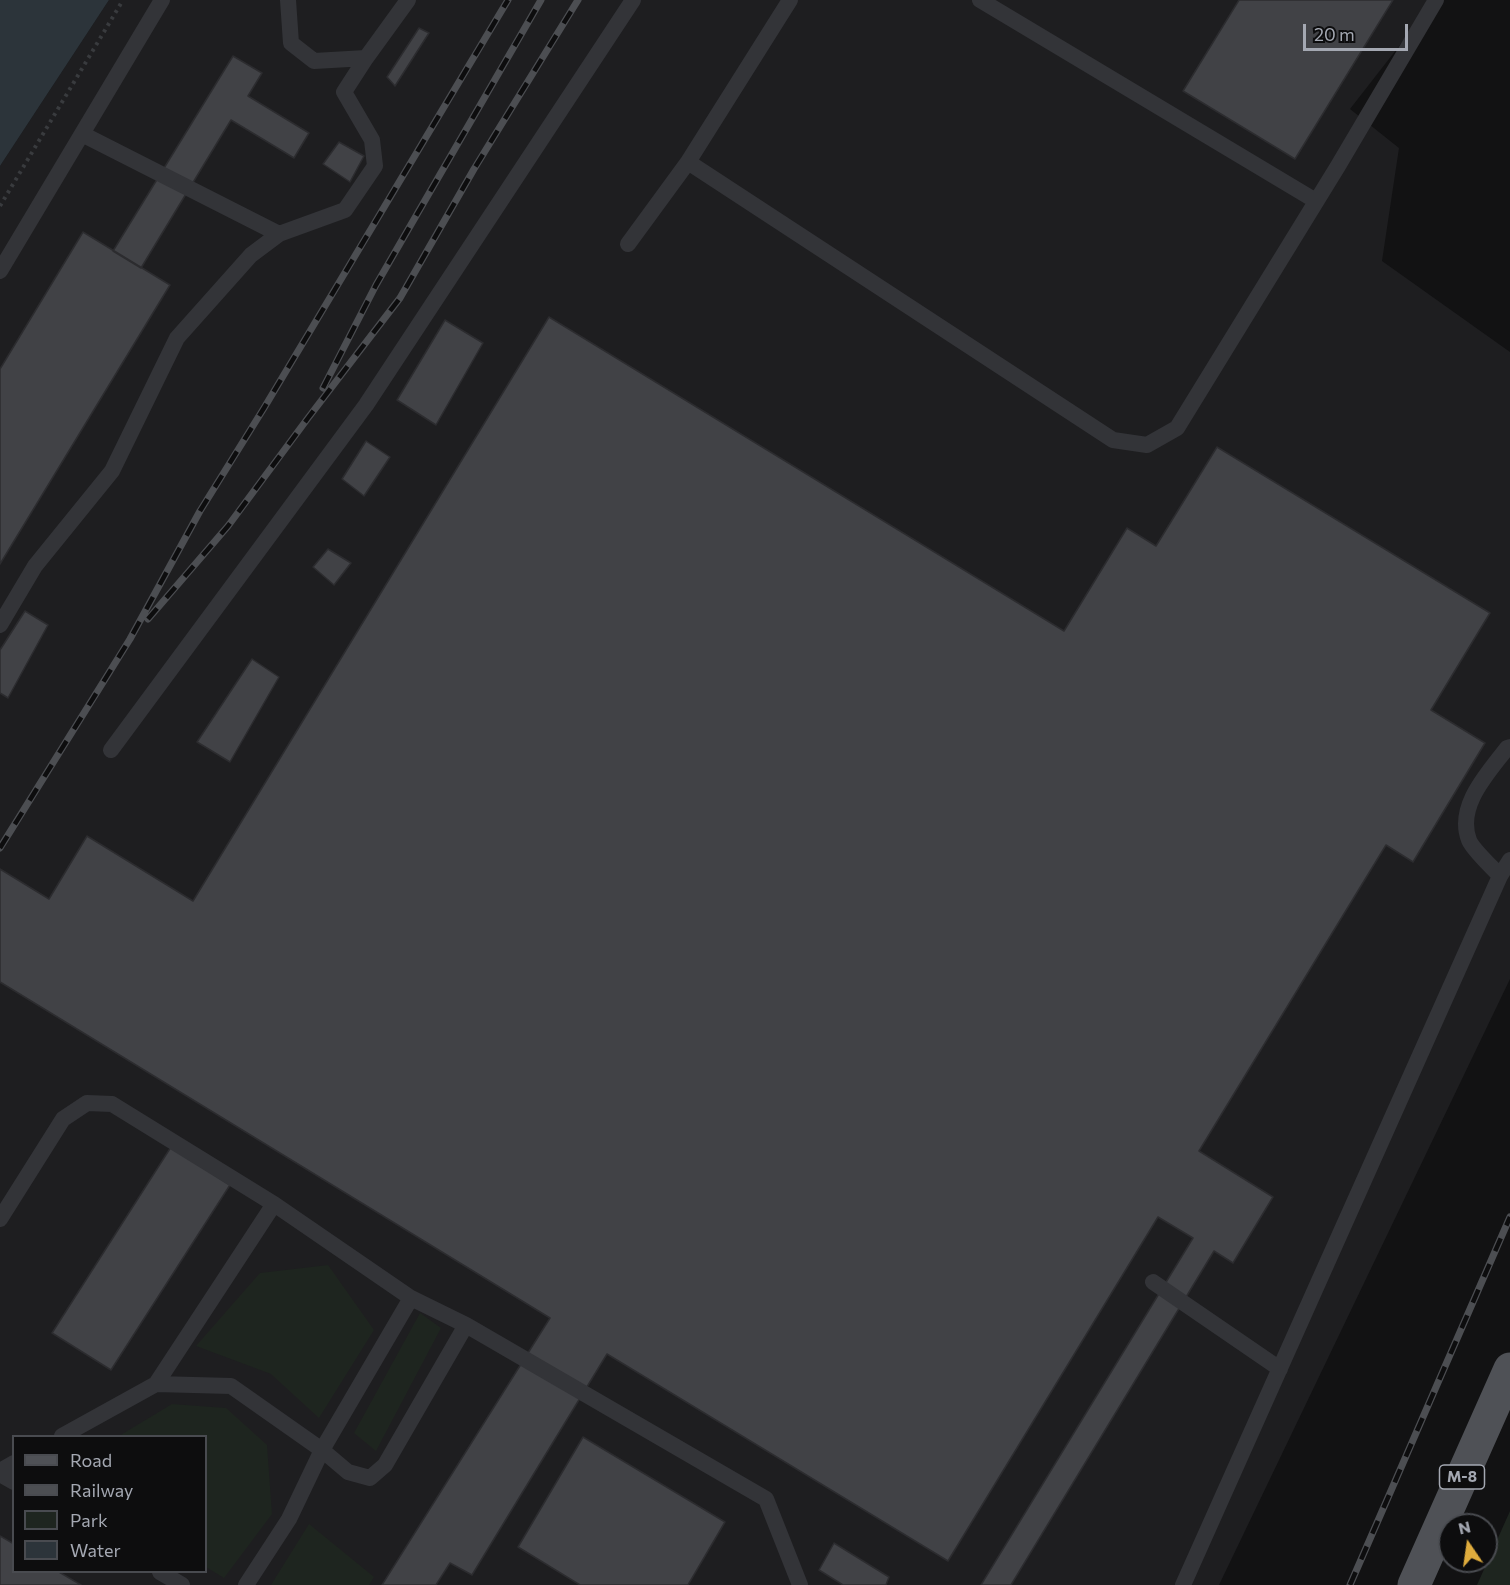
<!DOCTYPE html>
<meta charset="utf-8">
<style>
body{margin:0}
#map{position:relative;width:1510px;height:1585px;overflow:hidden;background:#121213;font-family:Commissioner,sans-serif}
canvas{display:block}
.legend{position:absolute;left:12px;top:1435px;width:195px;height:138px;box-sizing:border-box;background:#0d0d0e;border:2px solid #494b50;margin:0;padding:8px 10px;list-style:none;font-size:18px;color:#a4a8b2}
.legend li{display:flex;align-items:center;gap:12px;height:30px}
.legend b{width:30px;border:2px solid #494b50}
.north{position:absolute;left:1438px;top:1513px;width:60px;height:60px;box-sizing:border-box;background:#0d0d0e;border:2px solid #494b50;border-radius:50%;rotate:347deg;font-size:16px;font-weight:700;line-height:24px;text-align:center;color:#a4a8b2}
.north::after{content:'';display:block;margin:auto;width:21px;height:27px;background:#dfac3d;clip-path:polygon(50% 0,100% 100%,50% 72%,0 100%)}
.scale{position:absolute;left:1303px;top:24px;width:105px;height:27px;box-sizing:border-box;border:3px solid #a4a8b2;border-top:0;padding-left:8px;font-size:18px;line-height:21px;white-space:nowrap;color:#a4a8b2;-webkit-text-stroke:4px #0d0d0e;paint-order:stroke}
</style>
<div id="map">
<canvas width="1510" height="1585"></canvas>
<ul class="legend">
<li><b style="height:8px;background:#4f5156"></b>Road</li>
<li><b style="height:8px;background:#4c4e52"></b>Railway</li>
<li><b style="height:16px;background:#1e251f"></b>Park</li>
<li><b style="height:16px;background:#2c343a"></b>Water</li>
</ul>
<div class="north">N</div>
<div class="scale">20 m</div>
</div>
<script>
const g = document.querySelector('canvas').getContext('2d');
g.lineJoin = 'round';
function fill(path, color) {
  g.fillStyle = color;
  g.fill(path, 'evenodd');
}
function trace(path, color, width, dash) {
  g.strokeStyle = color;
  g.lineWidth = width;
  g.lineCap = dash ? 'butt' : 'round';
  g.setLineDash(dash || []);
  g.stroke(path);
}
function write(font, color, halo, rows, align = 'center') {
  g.font = font + ' Commissioner,sans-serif';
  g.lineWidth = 6;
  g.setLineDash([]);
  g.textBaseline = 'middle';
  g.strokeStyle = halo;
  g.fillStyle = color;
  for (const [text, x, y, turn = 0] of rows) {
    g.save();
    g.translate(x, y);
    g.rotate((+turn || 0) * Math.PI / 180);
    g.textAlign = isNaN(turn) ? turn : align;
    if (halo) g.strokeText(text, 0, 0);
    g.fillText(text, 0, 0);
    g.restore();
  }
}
const built = new Path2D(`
 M109 0H1435L1350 109 1399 148 1382 261 1510 352V979L1219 1585H0V166ZM14 1436H206V1572H14Z`);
const green = new Path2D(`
 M328 1265 374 1330 319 1418 271 1374 196 1346 260 1273Z
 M420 1313 441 1328 376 1451 354 1433Z
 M172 1404 226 1408 267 1445 272 1514 224 1578 206 1567V1436H119Z
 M1510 1511V1585H1477Z
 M309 1524 374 1577 369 1585H271Z`);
const water = new Path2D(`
 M0 0H109L0 166Z`);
const building = new Path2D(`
 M1239 0H1393L1295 159 1183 91Z
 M419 28 429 33 395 86 387 77Z
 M233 56 262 73 248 96 309 133 294 158 231 120 141 268 113 251Z
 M339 142 364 156 350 182 323 164Z
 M83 232 170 285 0 564V369Z
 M549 317 1064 631 1127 528 1156 546 1217 447 1490 613 1431 710 1485 743 1413 862 1386 845 1199 1151 1273 1197 1233 1263 1214 1251 1011 1585H981L1193 1238 1158 1217 948 1561 607 1354 472 1575 450 1563 436 1585H382L550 1318 0 982V869L49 899 87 836 193 901Z
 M445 320 483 343 436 425 397 400Z
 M366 441 390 457 364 496 342 479Z
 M328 549 351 563 334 585 313 567Z
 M25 611 48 625 8 698 0 693V650Z
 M252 659 279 677 230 762 197 742Z
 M171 1147 230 1185 111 1370 52 1333Z
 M583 1437 725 1522 688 1585H580L518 1547Z
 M0 1536 14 1544V1572H59L81 1585H0Z
 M834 1543 889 1577 886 1585H843L819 1570Z`);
const path = new Path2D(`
 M0 206 123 0`);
const service = new Path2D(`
 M288 0 291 43 314 61 366 58 408 0
 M790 0 688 162 1113 440 1147 445 1177 428 1338 166 1436 0
 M980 0 1316 201
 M82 134 279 234
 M628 244 688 162
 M0 271 162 0
 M0 625 35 566 112 471 177 338 251 255 279 234 345 210 375 166 372 140 344 92 366 58
 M111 750 366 405 633 0
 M1500 876C1493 868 1472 849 1469 840 1456 806 1488 773 1507 748L1510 747
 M0 1219 63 1119 87 1103 112 1104 274 1204
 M1153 1282 1280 1369
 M411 1298 466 1325 766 1499 800 1585
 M156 1384 274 1204 411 1298 322 1450 348 1472 370 1478 385 1465 466 1325
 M62 1436 156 1384 231 1386 322 1450 289 1519 246 1585
 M0 1471 14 1463
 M0 1474 14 1482
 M160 1572 182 1585
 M1183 1585 1500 876 1510 860`);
const primary = new Path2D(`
 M1414 1585 1510 1369`);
const rail = new Path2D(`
 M323 388 376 285 541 0
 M148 619 228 526 308 418 400 298 474 169 578 0
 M0 848 130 639 200 511 264 408 508 0
 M1350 1585 1510 1217`);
const shields = [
 [1462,1477,45]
];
const shieldNames = [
 ["М-8",1462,1477]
];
fill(built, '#1e1e20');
fill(green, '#1e251f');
fill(water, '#2c343a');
fill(building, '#414246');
trace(building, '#2c2c2f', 1.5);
trace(path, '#393b3e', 4, [3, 4.5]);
trace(service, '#333438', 16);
trace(primary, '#4f5156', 33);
trace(rail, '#4c4e52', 7);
trace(rail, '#0d0d0e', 4.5, [14]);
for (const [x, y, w] of shields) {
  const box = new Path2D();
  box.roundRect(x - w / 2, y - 12, w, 24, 4.5);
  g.fillStyle = '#0d0d0e';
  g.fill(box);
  trace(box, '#a4a8b2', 1.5);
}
write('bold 15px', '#a4a8b2', null, shieldNames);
</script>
